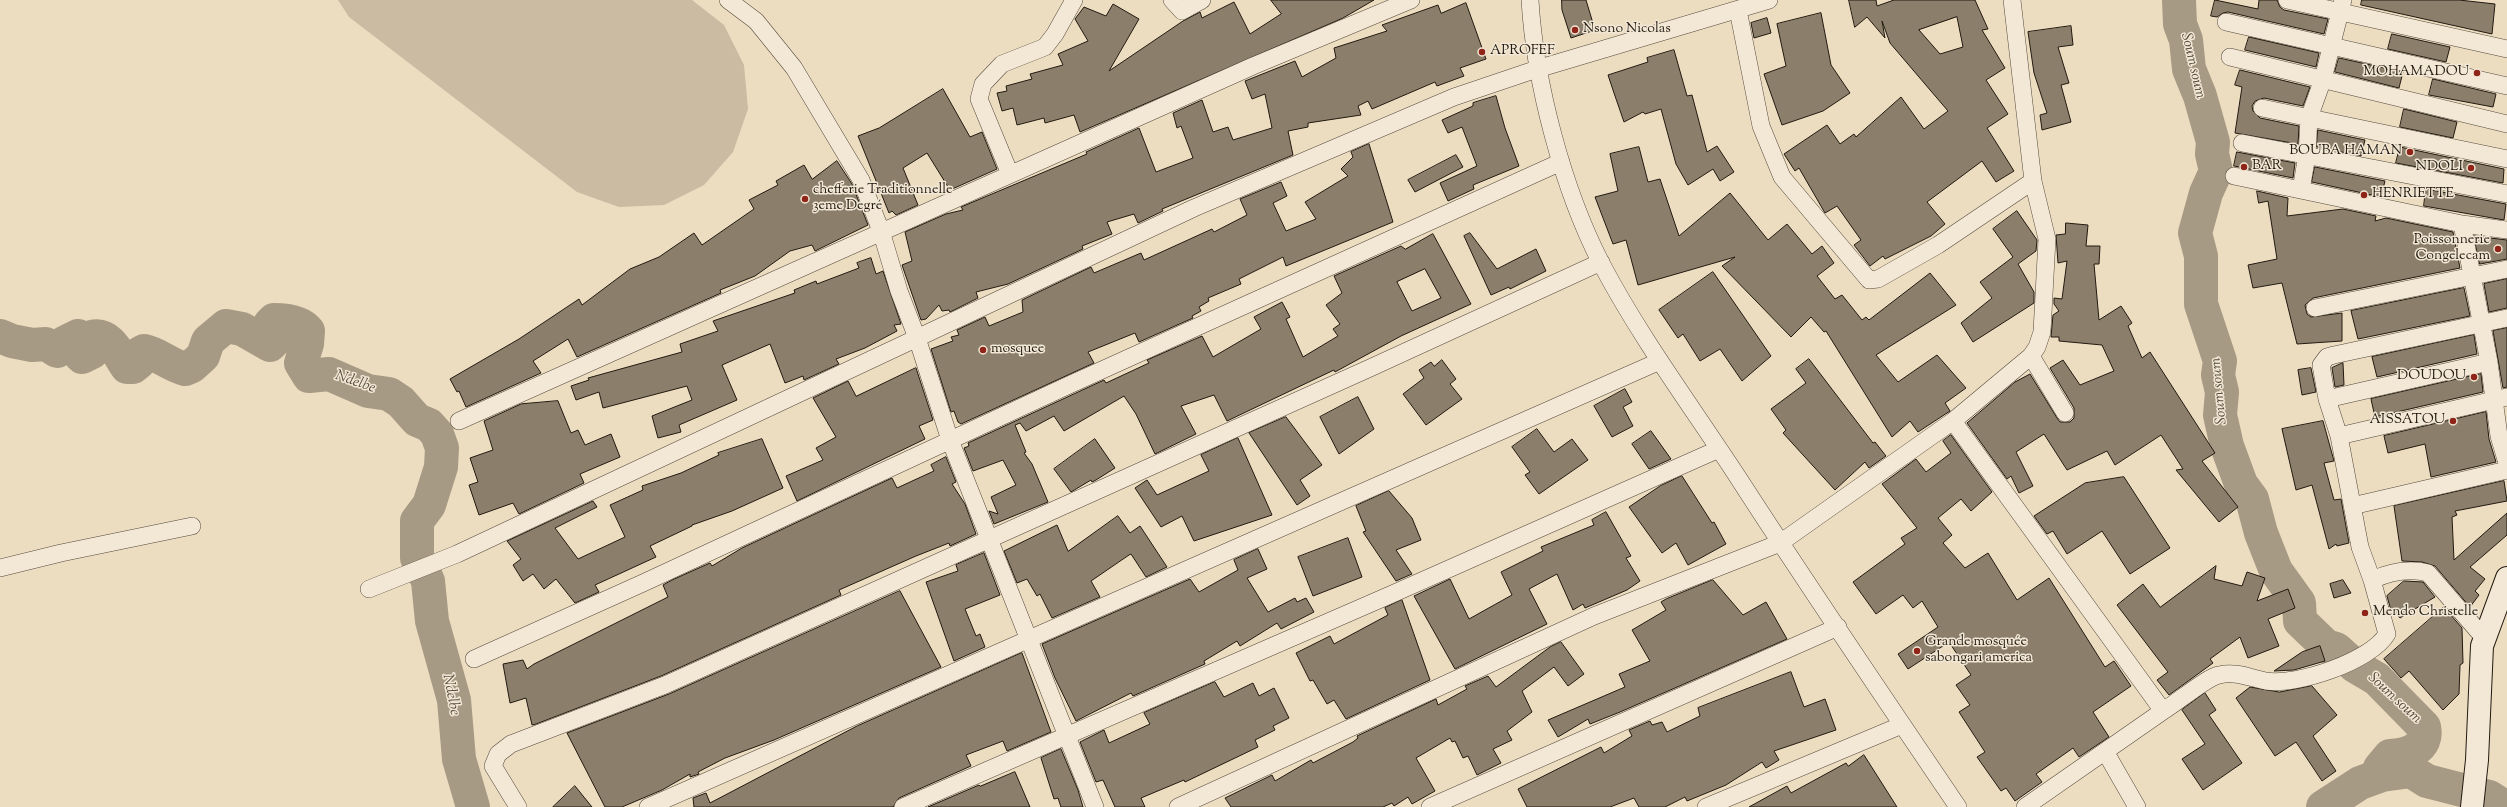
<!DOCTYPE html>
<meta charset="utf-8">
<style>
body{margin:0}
canvas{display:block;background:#ecdcc0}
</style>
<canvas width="2507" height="807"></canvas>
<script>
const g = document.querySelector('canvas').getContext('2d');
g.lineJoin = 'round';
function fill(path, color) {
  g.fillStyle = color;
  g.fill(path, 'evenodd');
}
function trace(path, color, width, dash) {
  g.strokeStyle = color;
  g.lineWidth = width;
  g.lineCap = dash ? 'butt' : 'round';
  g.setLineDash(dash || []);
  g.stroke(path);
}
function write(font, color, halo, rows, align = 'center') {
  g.font = font + ' "Sorts Mill Goudy",serif';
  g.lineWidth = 3;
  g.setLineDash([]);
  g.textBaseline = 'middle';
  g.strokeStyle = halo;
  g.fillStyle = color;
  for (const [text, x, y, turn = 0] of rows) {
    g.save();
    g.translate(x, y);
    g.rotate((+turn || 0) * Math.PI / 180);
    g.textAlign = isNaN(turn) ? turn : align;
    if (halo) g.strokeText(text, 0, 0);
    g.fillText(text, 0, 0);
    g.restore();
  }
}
const green = new Path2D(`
 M338 0H692L724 25 744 65 748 109 733 152 704 185 664 205 619 207 577 192 349 17Z`);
const river = new Path2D(`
 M2179 0 2180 24 2186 40 2189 69 2200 96 2213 142 2212 154 2216 171 2206 193 2195 233 2201 256V304L2220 361 2218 375 2222 392 2220 415 2227 446 2241 484 2252 499 2261 533 2276 571 2299 603 2300 621 2326 646 2336 649 2355 666 2377 679 2424 727C2429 749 2407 755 2390 756L2380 768 2382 775 2411 771 2427 781 2489 797 2505 807
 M0 336 12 341 32 345 46 344 57 351 64 343 78 336 82 345 80 355 82 357 92 352 89 344 92 337C110 332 119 356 127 367H133L138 363 137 355 144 351C159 354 169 365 185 369L192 366 203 356 208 341 226 326 242 329 270 345 277 338 270 324 274 320C285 320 301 322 308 331L307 344 301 363 309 376 329 374 368 391 389 394 401 402 417 420 429 425 437 434 442 448 441 467 429 505 417 521V558L428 581 432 621 454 700 459 759 473 807
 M2323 807 2360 783 2382 775`);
const building = new Path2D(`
 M1271 0H1374L1343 18 1080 132 1074 115 1045 123 1044 118 1017 125 1013 108 1002 111 997 93 1007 91 1006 86 1032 79 1030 74 1063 65 1058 54 1088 41 1075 19 1084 7 1106 16 1113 4 1139 19 1109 71 1183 21 1200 12 1202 18 1234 2 1250 34 1281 14Z
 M1562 0H1586L1595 30 1571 38 1562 10Z
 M1849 0H1876L1877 6 1894 0H1975L1988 29 1982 30 2005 68 1986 80 2008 114 1987 128 2014 171 1996 182 1982 161 1927 202 1945 224 1931 236 1885 259 1883 256 1870 266 1854 245 1861 240 1837 206 1825 213 1799 168 1795 171 1784 154 1827 125 1840 144 1854 134 1856 137 1901 97 1924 129 1948 111 1890 43 1882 21 1885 38 1867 17 1855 27ZM1957 17 1963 47 1940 54 1919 30Z
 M2215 0 2258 9 2259 0H2277L2280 7 2284 10 2328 19 2324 34 2228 12 2223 13 2217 17 2211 16Z
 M2362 0H2459L2495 4 2492 34 2361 5Z
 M1466 3 1486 59 1460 68 1464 76 1437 86 1435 82 1372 109 1368 101 1358 106 1361 115 1308 123V127L1288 131 1293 155 1162 209 1163 211 1138 223 1134 214 1107 222 1112 234 1082 246 1083 249 1008 284 976 292 978 298 950 312 949 310 942 311 939 305 926 319 921 320 902 265 912 261 905 232 946 214 963 210 961 207 1087 154 1086 152 1139 128 1156 172 1193 158 1181 126 1177 128 1173 113 1202 100 1213 132 1228 127 1233 140 1272 128 1265 94 1252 99 1245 81 1295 61 1302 77 1336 58 1334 48 1387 31 1382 25 1438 5 1441 13Z
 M1821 13 1831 65 1850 93 1823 111 1782 125 1764 74 1786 66 1777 24Z
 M1767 18 1771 33 1754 38 1751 23Z
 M2071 26 2073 45 2058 47 2069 83 2061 85 2071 122 2042 130 2040 115 2047 113 2034 73 2028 32Z
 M2392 34 2450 47 2446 62 2388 49Z
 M2249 37 2319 53 2316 67 2245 50Z
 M1674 50 1687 96 1692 95 1707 152 1717 146 1734 172 1720 181 1713 169 1688 185 1676 164 1661 109 1645 114 1643 112 1624 122 1614 93 1608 75 1648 62 1647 58Z
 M2339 58 2403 72 2399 88 2335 72Z
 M2240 70 2310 87 2303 106 2264 98 2255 101 2252 106 2253 111 2260 118 2299 126 2298 144 2235 133 2242 87 2235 85Z
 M2433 79 2496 94 2493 107 2429 95Z
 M943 89 970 137 982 132 997 169 950 190 927 153 903 168 918 205 896 215 892 211 889 213 858 136 879 128Z
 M1496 96 1505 128 1519 166 1473 185 1474 189 1448 201 1440 183 1477 166 1462 127 1448 133 1442 120 1473 106V103Z
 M2404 109 2457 122 2453 138 2400 127Z
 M2318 130 2365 140 2361 156 2317 147Z
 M1369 144 1393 222 1286 266 1283 257 1239 279 1241 284 1208 298 1209 301 1199 307 1201 311 1192 316 1193 318 1139 342 1135 333 1088 352 1094 363 961 424 958 422 954 411 951 412 931 349 953 341 951 337 959 335 957 330 985 317 989 326 1023 312 1022 300 1091 267 1094 273 1141 253 1144 260 1212 229 1214 232 1247 215 1240 199 1281 182 1287 196 1273 203 1286 231 1316 219 1305 202 1348 176 1341 169 1353 157 1351 152Z
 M1639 147 1648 182 1660 179 1679 236 1730 193 1768 240 1787 224 1812 254 1822 246 1834 263 1817 276 1835 299 1842 295 1862 320 1866 317 1869 320 1930 273 1956 305 1876 355 1898 382 1937 355 1966 388 1945 403 1950 411 1918 432 1910 421 1892 437 1826 331 1824 332 1811 317 1791 337 1722 266 1735 257 1638 285 1626 240 1613 244 1595 197 1618 191 1610 154Z
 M2400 147 2504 169 2503 183 2396 163Z
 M2237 152 2295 163 2293 178 2234 166Z
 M1456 155 1463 167 1415 192 1408 180Z
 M837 161 852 184 868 225 815 251 812 245 790 251 755 276 720 290 721 293 577 357 568 339 533 361 541 373 466 407 459 391 457 392 450 379 519 339 579 299 582 305 630 269 659 257 694 233 702 245 754 209 749 200 778 185 776 181 804 165 812 179Z
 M2315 167 2385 181 2381 197 2312 182Z
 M2426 189 2506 204 2504 220 2424 206Z
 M2257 191 2288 198 2287 216 2343 209 2376 216 2375 221 2386 218 2453 232 2460 268 2313 298 2305 305 2307 314 2311 317 2342 313V341L2297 344 2282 283 2253 288 2248 265 2277 259 2268 201 2259 203Z
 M2017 211 2037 240 2036 251 2018 264 2034 292V303L1973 342 1961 323 1992 298 1980 282 2013 257 1993 229Z
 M2066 223 2088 225 2086 246H2100L2099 264H2094L2099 320 2121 306 2132 323 2128 326 2142 358 2150 352 2215 453 2202 461 2238 507 2219 522 2176 470 2183 469 2161 435 2115 465 2107 451 2067 470 2044 434 2016 452 2033 486 2019 493 2011 476 2007 479 1967 423 2015 382 2030 374 2057 418 2060 422H2070L2074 418V408L2050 368 2063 360 2080 385 2114 371 2102 345 2059 341V337H2051L2053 315 2059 311 2054 304V298L2062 299 2067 261 2058 263 2056 235 2065 234Z
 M1470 233 1497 269 1536 249 1546 271 1510 289 1509 287 1491 295 1464 236Z
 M1433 234 1471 304 1401 336 1335 372 1334 370 1227 421 1214 395 1181 406 1196 434 1155 454 1136 414 1124 396 1064 431 1054 416 1026 431 1020 423 1015 425 1026 452 1024 453 1032 464 1048 502 994 524 989 511 998 514 991 497 1016 485 1003 460 973 471 964 448 969 446 968 443 1104 380 1106 383 1149 363 1147 360 1202 336 1213 357 1261 329 1254 317 1282 302 1290 317 1286 319 1303 357 1338 336 1333 329 1340 324 1326 305 1342 293 1334 276 1401 246 1405 249ZM1425 269 1441 298 1412 311 1397 282Z
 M2474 236 2507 240V259L2480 264Z
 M871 258 876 274 883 271 901 324 894 325 897 331 865 348 836 359 839 364 804 380 803 376 785 383 770 344 722 365 737 400 679 425 681 432 658 438 652 416 692 400 687 386 603 408 599 392 576 400 571 386 589 380 588 378 682 352 680 344 718 331 713 321 795 293 794 290 816 281 817 284 859 268 857 263Z
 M1713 272 1771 356 1742 381 1720 349 1700 361 1683 334 1678 338 1659 310Z
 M2507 279V308L2489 312 2484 284Z
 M2464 288 2470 316 2358 339 2351 311Z
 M2507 328V387L2503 388 2493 331Z
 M2474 335 2477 354 2377 377 2372 357Z
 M1809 359 1873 443 1875 442 1886 456 1869 468 1865 462 1835 490 1783 433 1786 430 1771 409 1806 383 1796 369Z
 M1442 360 1456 379 1450 384 1462 399 1426 425 1403 394 1424 378 1419 370 1431 362 1434 366Z
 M2343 363 2344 385 2335 387 2332 368Z
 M916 368 933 420 919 426 925 439 797 501 786 476 823 460 816 448 836 437 813 398 848 381 856 396Z
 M2311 368 2316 392 2302 395 2298 370Z
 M2481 374 2483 392 2375 417 2371 399Z
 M1625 389 1632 402 1623 407 1633 426 1612 437 1594 406Z
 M1358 397 1374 429 1339 454 1320 417Z
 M558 401 571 433 578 430 585 445 611 434 620 457 580 474 584 483 519 514 513 503 479 515 469 485 478 482 470 458 493 450 484 421 521 404Z
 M2486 412 2489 439 2496 462 2431 477 2425 444 2388 453 2384 436Z
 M1286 417 1322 465 1300 480 1310 496 1297 505 1249 433Z
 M2323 421 2334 461 2324 463 2334 500 2341 499 2349 543 2337 546 2336 544 2329 549 2312 485 2296 490 2282 429Z
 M1537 429 1554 452 1572 439 1588 460 1539 494 1525 475 1530 472 1512 447Z
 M1651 431 1671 459 1649 469 1632 444Z
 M1951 435 1992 492 1971 511 1961 499 1938 518 1952 535 1943 543 1965 568 1988 553 2017 600 2049 578 2105 667 2114 661 2131 686 2093 712 2109 737 2079 757 2073 748 2036 774 2042 782 2015 801 2006 788 2001 791 1977 757 1985 752 1959 712 1970 705 1956 685 1971 675 1949 642 1908 669 1898 654 1938 627 1922 601 1913 608 1903 595 1876 614 1853 582 1905 544 1901 538 1917 528 1882 484 1916 459 1926 472 1951 453 1943 441Z
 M1238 438 1272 515 1194 541 1182 516 1161 527 1135 488 1147 480 1157 495 1209 471 1201 455Z
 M762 439 783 488 732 511 692 525V526L650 546 656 557 595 585 599 592 575 603 556 579 544 589 533 574 523 581 513 565 521 559 507 541 593 501 597 507 555 528 578 559 625 537 610 505 643 490 642 486 681 473 719 455 718 453Z
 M1095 439 1115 468 1096 480 1092 482 1091 480 1071 492 1054 469Z
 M946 457 956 482 952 484 965 504 976 534 950 546 949 543 916 556 839 590 841 595 661 676 536 724 532 725 526 698 510 703 503 664 523 660 527 669 534 664 668 597 663 585 672 580 710 563 712 566 742 548 892 478 897 488 934 471 931 465Z
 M1682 476 1712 523 1714 522 1726 544 1688 565 1676 543 1662 553 1629 507 1660 486Z
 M2124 477 2170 548 2130 574 2102 531 2067 554 2053 531 2047 534 2034 516 2085 483Z
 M2504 481 2507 501 2455 511 2457 515 2452 517 2454 560 2507 513V535L2470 567 2485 579 2475 591 2479 595 2470 607 2435 566 2422 562 2402 561 2394 506Z
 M1389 491 1412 518 1421 540 1396 550 1412 574 1396 581 1363 532 1366 531 1356 506Z
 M1606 512 1631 556 1626 558 1640 581 1627 590 1585 608 1583 604 1573 610 1557 574 1529 589 1547 624 1455 669 1414 596 1450 579 1469 619 1512 595 1501 572 1543 551 1541 547 1594 525 1592 520Z
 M1118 516 1130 533 1140 526 1167 567 1146 577 1131 554 1129 555 1091 581 1100 597 1052 618 1040 594 1037 596 1027 579 1017 583 1004 551 1057 525 1068 551Z
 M1348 538 1362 577 1313 596 1298 557Z
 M1258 549 1267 569 1247 578 1268 612 1295 598 1297 602 1306 598 1314 612 1281 629 1277 623 1240 646 1237 641 1204 661 1205 664 1133 696 1131 693 1076 721 1055 678 1042 644 1190 579 1199 592 1238 570 1234 560Z
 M984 553 1000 595 965 609 976 636 980 634 985 647 954 661 926 582 958 571 956 565Z
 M2216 566 2214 579 2242 586 2247 572 2265 578 2257 601 2288 589 2295 608 2268 619 2279 646 2248 658 2240 637 2210 659 2213 663 2169 695 2157 680 2168 672 2117 605 2143 584 2160 607Z
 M1713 580 1743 615 1766 602 1787 639 1620 712 1590 724 1588 719 1558 737 1548 720 1625 687 1619 674 1650 661 1632 630 1666 610 1661 602 1666 599Z
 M2343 580 2351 593 2334 598 2330 584Z
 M2404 581 2423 582 2435 597 2400 618 2390 607 2387 596Z
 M900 591 941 667 774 740 725 758 698 772 699 774 690 777V774L662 790 622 807H605L567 733 669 694Z
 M1402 600 1430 680 1346 719 1334 700 1327 704 1313 680 1310 681 1296 653 1330 636 1334 644 1388 615 1385 608Z
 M2444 607 2462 628 2463 663 2460 665 2459 694 2443 710 2409 671 2401 678 2384 659Z
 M1561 642 1584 674 1568 686 1554 667 1522 691 1532 712 1507 731 1512 740 1493 749 1501 763 1477 775 1468 756 1463 758 1455 741 1452 742 1450 738 1416 758 1435 791 1412 804 1408 797 1394 806 1392 803 1383 807H1231L1225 798 1272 775 1275 781 1311 760 1313 763 1353 742 1358 738 1357 736 1436 699 1438 705 1467 689 1465 686 1488 676 1496 687 1550 647Z
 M2320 646 2325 661 2294 670 2274 671 2302 652Z
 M1022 653 1051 732 1007 751 1003 741 966 755 971 766 899 798 893 807H694L693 798 706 793 710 803 857 726Z
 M1791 672 1804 707 1825 699 1836 730 1774 751 1779 760 1766 768 1762 762 1726 785 1687 801 1685 797 1665 807H1639L1634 798 1610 807H1527L1518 789 1601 747 1604 753 1632 736 1629 730 1650 721 1652 725 1662 722 1667 732 1700 716 1698 708Z
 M1215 682 1224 697 1253 683 1259 696 1274 688 1289 718 1273 726 1275 730 1255 740 1258 747 1185 782 1184 780 1141 798 1145 807H1115L1103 780 1096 782 1080 742 1104 730 1109 743 1150 724 1144 713Z
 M2312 686 2337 715 2313 736 2336 771 2322 781 2296 742 2275 756 2236 698 2250 687 2279 692Z
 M2205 693 2216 710 2209 715 2242 763 2203 790 2182 759 2205 744 2182 710Z
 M1061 749 1078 790 1083 807H1061L1058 798 1054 799 1041 758Z
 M1864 755 1897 807H1749L1787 786 1791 793 1846 763 1848 766Z
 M1015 772 1030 807H928L979 785 980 786Z
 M575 786 592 807H553Z`);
const minor = new Path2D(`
 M728 0 756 21 794 68 861 180 881 231 899 291 917 338 950 440 1095 807
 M1172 0 1182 11 1202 0
 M1530 0C1535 84 1563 189 1601 263 1641 339 1692 407 1739 479 1810 589 1884 698 1958 807
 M2012 0 2033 181 2047 239 2042 332 2037 347 2031 356 2065 413
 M2287 0 2507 49
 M1738 10 1761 126 1782 177 1869 280 1878 279 1938 245 2033 181
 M2226 22 2507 86
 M2230 57 2507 124
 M2262 108 2507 159
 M2242 143 2507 194
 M1010 174 979 99 983 84 1002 64 1045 47 1055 34 1074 0
 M2234 176 2462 224 2507 230
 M2301 190 2307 155 2309 118 2323 79 2343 0
 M2462 224 2489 362 2499 436 2507 463
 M2315 308 2507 269
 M2327 399 2489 362
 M459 421 1253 66 1411 0
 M1953 421 2163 711 2025 807
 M2339 436 2507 397
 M2352 506 2507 470
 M0 568 61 553 192 526
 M369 589 457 554 1194 208 1454 97 1537 69 1769 0
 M2485 639 2428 573C2409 568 2390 572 2372 580L2360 547 2339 436 2327 399 2321 365 2327 357 2334 355 2507 318
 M474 659 643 583 1069 385 1561 162
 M2163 711C2175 704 2207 677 2219 675 2237 671 2250 678 2266 681 2297 686 2371 661 2387 634L2372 580
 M2106 753 2137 807
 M518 807 493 766 498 754 511 744 665 685 1370 368 1601 262
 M648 807 1660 361
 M903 807 1390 595 1719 449
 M1178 807 1594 616 1780 543 1953 421 2031 356
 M1430 807 1838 627
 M1706 807 1902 725`);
const secondary = new Path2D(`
 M2472 807 2477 760 2482 646 2507 578`);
const markers = [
 [1575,30,4,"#8f2418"],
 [1482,52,4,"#8f2418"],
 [2477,73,4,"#8f2418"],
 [2410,152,4,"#8f2418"],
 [2244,167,4,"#8f2418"],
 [2471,168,4,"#8f2418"],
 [2364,195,4,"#8f2418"],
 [805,199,4,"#8f2418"],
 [2498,249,4,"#8f2418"],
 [983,350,4,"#8f2418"],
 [2474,377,4,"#8f2418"],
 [2453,421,4,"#8f2418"],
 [2365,613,4,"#8f2418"],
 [1917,651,4,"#8f2418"]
];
const poiNames = [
 ["Nsono Nicolas",1583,30],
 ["APROFEF",1490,52],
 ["MOHAMADOU",2469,73,"right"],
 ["BOUBA HAMAN",2402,152,"right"],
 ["BAR",2252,167],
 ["NDOLI",2463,168,"right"],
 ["chefferie Traditionnelle",813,191],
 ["3eme Degré",813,207],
 ["HENRIETTE",2372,195],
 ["Poissonnerie",2490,241,"right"],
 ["Congelecam",2490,257,"right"],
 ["mosquee",991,350],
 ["DOUDOU",2466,377,"right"],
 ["AISSATOU",2445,421,"right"],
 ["Mendo Christelle",2373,613],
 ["Grande mosquée",1925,643],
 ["sabongari america",1925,659]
];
const waterNames = [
 ["Soum soum",2192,66,77],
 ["Ndelbe",355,383,19],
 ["Soum soum",2220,391,-95],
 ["Ndelbe",450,695,79],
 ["Soum soum",2394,699,43]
];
fill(green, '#cabba2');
trace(river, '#a79a84', 34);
fill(building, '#8b7f6c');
trace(building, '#221a10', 1);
trace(minor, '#544a3c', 18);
trace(secondary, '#221a10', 24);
trace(minor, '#f3e8d6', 17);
trace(secondary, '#f3e8d6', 22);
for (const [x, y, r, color] of markers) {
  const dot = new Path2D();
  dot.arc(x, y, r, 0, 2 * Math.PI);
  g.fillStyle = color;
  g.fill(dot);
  trace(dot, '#f3e8d6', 1.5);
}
write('14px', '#221a10', '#f3e8d6', poiNames, 'left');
write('italic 15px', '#574d3e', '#f3e8d6', waterNames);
</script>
